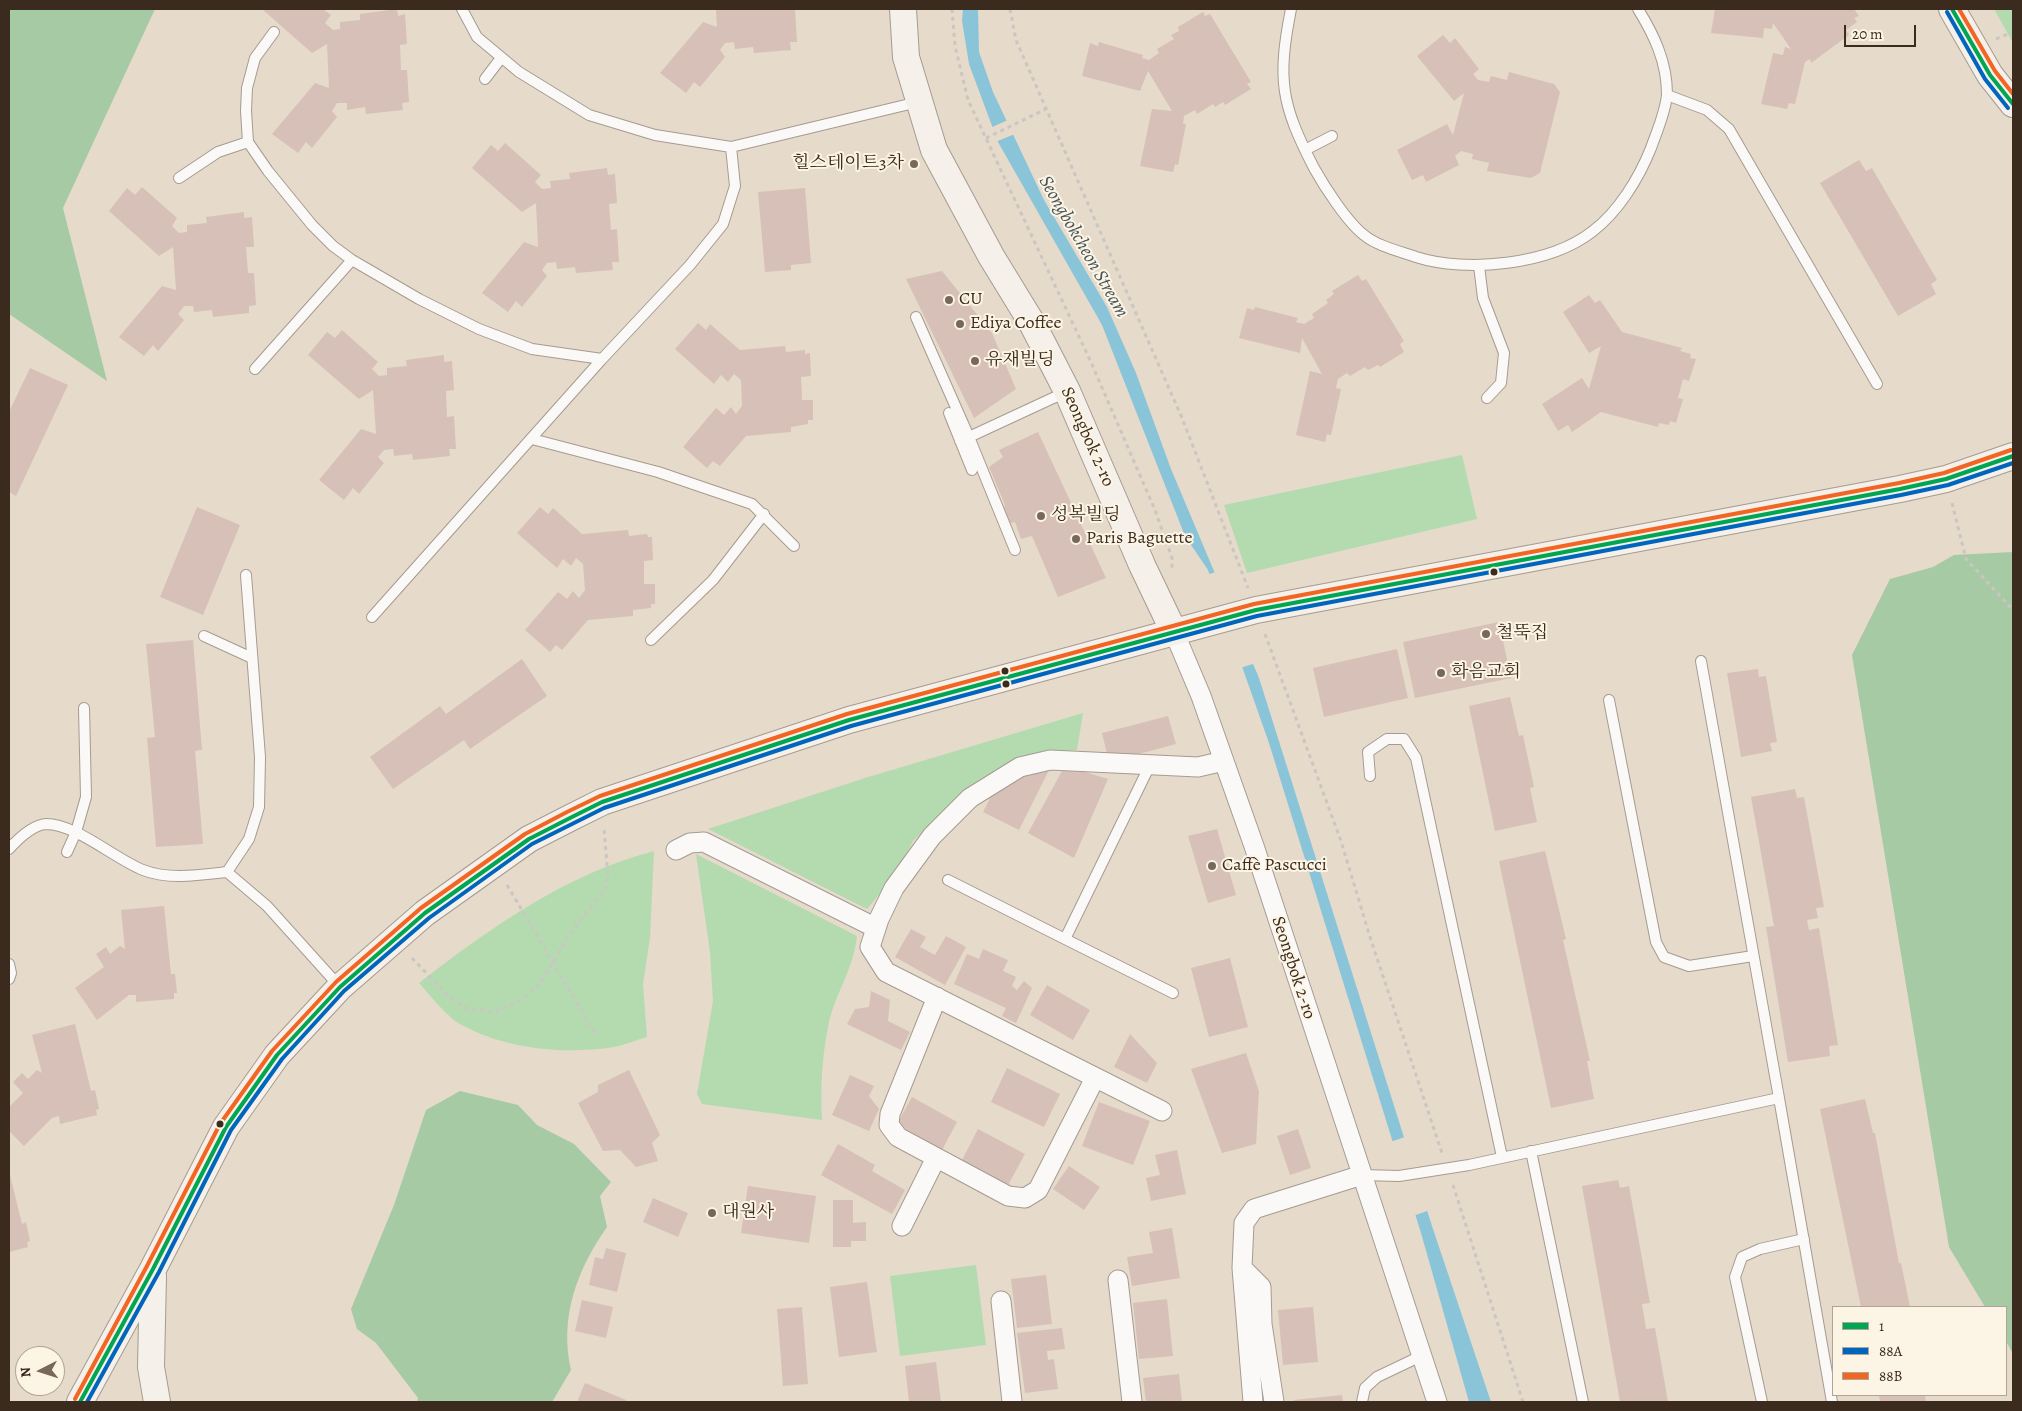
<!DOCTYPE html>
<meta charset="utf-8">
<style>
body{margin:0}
#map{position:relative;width:2022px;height:1411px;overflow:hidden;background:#e6daca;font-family:Alegreya,serif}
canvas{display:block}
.frame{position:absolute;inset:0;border:10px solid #3b2a1e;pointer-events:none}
.legend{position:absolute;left:1832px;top:1306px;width:175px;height:90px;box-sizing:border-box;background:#fcf5e5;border:1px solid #afa495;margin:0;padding:6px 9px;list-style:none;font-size:15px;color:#3b2a1e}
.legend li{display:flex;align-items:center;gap:10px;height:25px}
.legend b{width:25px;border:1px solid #afa495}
.north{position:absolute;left:15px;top:1346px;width:50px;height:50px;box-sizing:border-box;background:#fcf5e5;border:1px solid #afa495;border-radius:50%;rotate:265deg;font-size:14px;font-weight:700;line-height:20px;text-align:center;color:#3b2a1e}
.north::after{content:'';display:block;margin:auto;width:18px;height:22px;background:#77685a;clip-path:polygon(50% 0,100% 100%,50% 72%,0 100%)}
.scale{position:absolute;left:1844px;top:25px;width:72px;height:22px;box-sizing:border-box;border:2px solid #3b2a1e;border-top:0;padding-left:6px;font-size:15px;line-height:18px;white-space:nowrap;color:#3b2a1e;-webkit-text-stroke:4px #fcf5e5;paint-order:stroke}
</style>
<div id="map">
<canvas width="2022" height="1411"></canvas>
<div class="frame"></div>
<ul class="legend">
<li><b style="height:6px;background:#00a651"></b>1</li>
<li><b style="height:6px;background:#0065bd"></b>88A</li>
<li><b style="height:6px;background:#f26522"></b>88B</li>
</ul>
<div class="north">N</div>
<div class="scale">20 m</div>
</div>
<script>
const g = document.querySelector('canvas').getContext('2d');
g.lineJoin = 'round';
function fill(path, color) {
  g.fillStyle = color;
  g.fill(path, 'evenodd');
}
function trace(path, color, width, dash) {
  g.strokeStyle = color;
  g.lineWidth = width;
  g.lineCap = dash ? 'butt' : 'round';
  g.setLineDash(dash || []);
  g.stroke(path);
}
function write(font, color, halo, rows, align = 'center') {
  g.font = font + ' Alegreya,"Noto Serif KR",serif';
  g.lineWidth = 4;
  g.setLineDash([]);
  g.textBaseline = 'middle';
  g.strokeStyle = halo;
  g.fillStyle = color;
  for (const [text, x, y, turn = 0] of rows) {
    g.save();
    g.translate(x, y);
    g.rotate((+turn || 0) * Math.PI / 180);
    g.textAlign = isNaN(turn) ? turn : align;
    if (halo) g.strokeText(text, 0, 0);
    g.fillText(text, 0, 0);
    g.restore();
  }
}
const green = new Path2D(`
 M1994 9H2013V43Z
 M1462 455 1477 519 1247 573 1224 505Z
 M1083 713 1077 750 1048 752 966 790 913 841 897 873 867 909 708 829 865 778Z
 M654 851 650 938 643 984 647 1037C636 1040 625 1045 614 1047 565 1055 504 1049 460 1024 447 1017 430 995 419 983 490 928 566 874 654 851Z
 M696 854 857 936C854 969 834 995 828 1027 822 1057 820 1090 822 1120L702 1104 697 1094 713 1001 710 952Z
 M976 1265 986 1345 900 1356 890 1276Z`);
const forest = new Path2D(`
 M9 9H155L63 208 107 381 9 314Z
 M2013 552V1354L2006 1341V1307H1985L1949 1247 1852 655 1890 579 1933 567 1954 555Z
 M460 1091 518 1105 537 1125 574 1144 611 1182 600 1196 607 1227C577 1270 559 1317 571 1370L552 1402H417L418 1398 376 1343 357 1329 351 1309 394 1205 426 1110Z`);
const water = new Path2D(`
 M963 9H978L979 52 993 92 1044 200 1107 307 1136 373 1171 469 1259 678 1432 1226 1491 1402H1469L1421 1233 1269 743 1208 570 1185 536 1102 325 998 142 969 64 962 21Z`);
const pier = new Path2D(`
 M1008 120 1015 134 995 142 990 128Z
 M1218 571 1256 663 1240 668 1207 575Z
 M1408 1136 1430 1210 1413 1216 1390 1142Z`);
const building = new Path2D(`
 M262 9H323L331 15 325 23 333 30 340 29V22L360 20V14L397 9 398 16 405 14 407 44 400 45 401 70H407L409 102 402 103 403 110 366 114 365 107 347 110V103H337L332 111 337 117 312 148 306 142 298 153 272 134 315 83 329 88 327 44 312 53Z
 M716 9H795L797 42H790L791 50 754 53 753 47 735 49 734 42 725 43 720 50 725 57 700 87 694 82 686 93 660 73 703 22 717 27Z
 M1715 9H1854L1859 16 1854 18 1857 22 1846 30 1849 35 1811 63 1810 59 1805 62 1795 104 1789 103 1787 109 1761 104 1773 53 1783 55 1785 47 1791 49 1773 23 1772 29 1764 28 1763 38 1711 33Z
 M1203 12 1205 16 1210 14 1251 82 1247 84 1251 89 1225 105 1223 102 1215 107 1213 104 1197 114 1195 110 1184 116 1183 124H1186L1178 165 1175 164 1173 172 1140 166 1152 109 1172 111 1148 71 1140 91 1082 76 1090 43 1098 46 1099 42 1143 55 1142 58 1149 60 1159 53 1157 49 1174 39 1171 35 1179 31 1178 27Z
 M1443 35 1450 43 1455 38 1479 69 1473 74 1478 80 1489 82 1491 76 1507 80 1509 72 1554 84 1560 92 1540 173 1531 178 1487 171 1489 163 1472 159 1473 154 1461 151 1455 156 1459 165 1426 182 1423 175 1412 180 1397 150 1447 124 1453 135 1464 93 1454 101 1417 56Z
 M505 143 541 175 535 182 542 189 551 188 550 181 570 179 569 173 607 168 608 175 615 174 617 203 609 204 611 230 617 229 619 262H612L613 270 576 273 575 267 557 269 556 262 547 263 542 270 547 276 522 307 516 301 508 312 482 293 524 242 538 247 536 203 522 212 472 168 491 145 498 151Z
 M1859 160 1866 171 1872 168 1937 280 1931 284 1936 294 1898 316 1820 183Z
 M142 187 177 218 172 226 179 233 187 232V225L207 223 206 217 244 212V218L252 217 254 247H246L248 273H254L256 305 249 306V313L213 317 212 310 194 312 193 306H184L178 314 184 320 158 351 153 345 144 356 119 337 162 286 176 290 173 247 159 256 109 211 127 188 135 195Z
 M805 188 811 263 791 265V270L765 272 758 192Z
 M942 271 992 333 1016 389 974 418 906 279Z
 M1358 275 1362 281 1366 279 1404 341 1400 344 1404 352 1380 367 1378 365 1368 370 1365 367 1350 376 1347 373 1338 379 1336 388 1341 389 1331 435 1327 434 1325 442 1296 435 1310 371 1322 374 1302 338 1300 353 1239 338 1247 308 1254 310 1255 307 1298 318 1296 322 1304 324 1314 318 1312 314 1328 303 1326 300 1334 294 1332 291Z
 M1589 295 1595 303 1600 300 1622 332 1682 348 1680 351 1691 354 1690 358 1696 359 1689 381 1683 379 1678 398 1683 399 1676 423 1670 421 1669 425 1659 423 1658 427 1601 412 1572 432 1568 425 1558 431 1542 404 1582 378 1589 389 1601 346 1589 353 1563 312Z
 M698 323 706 330 710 324 740 350 785 346 786 352 805 350V354L810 353 811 376 801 377 802 400H813V420H808V424L791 427V432L746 436 720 466 713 461 707 468 683 447 716 408 724 415 731 407 736 414 742 406 741 380 734 374 728 382 721 375 714 384 675 349Z
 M342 330 378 362 372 369 379 376 387 375V368L407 366 406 360 444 355V362L452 361 454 390 446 391 447 417 454 416 456 449H449L450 456 413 460 412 454 394 456 393 449 384 450 378 457 384 463 359 494 353 488 344 500 319 480 361 429 376 434 373 390 359 399 308 355 327 332 335 338Z
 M30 368 68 385 16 496 9 492V412Z
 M1038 432 1106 578 1058 597 1032 536 1021 539 1015 522 1009 523 1003 510 1005 505 989 467 1003 457 999 450Z
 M197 507 240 525 203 615 160 597Z
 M540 507 548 514 553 508 582 534 628 530 629 536 647 534 648 537H652L653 560 644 561V584H655V604H651V608L633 610V616L588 620 562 650 556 645 550 652 525 630 558 592 567 599 573 591 579 598 585 590 583 564 576 558 571 566 563 559 557 568 517 533Z
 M1499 622 1511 678 1415 698 1403 642Z
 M193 640 202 750 195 751 203 844 156 847 147 738 155 737 146 644Z
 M1397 649 1408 698 1324 717 1313 668Z
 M522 659 547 696 470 749 464 740 393 789 370 757 440 706 446 714Z
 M1758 669 1759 677 1766 676 1777 742 1770 743 1772 751 1741 757 1727 673Z
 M1510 697 1519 736 1523 735 1534 787 1530 788 1537 822 1495 831 1469 706Z
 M1168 716 1176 744 1109 762 1102 733Z
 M1023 769 1049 770 1019 830 983 812 994 790Z
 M1062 771 1085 772 1108 779 1074 858 1028 833Z
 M1795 789 1797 798 1804 797 1824 907 1816 908 1818 918 1807 920 1809 930 1819 928 1838 1045 1829 1046 1830 1056 1788 1062 1766 927 1774 926 1751 797Z
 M1217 829 1236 895 1208 903 1188 836Z
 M1545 851 1566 939 1563 940 1590 1061H1587L1594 1099 1551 1108 1499 861Z
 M164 906 171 974H175L177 993H174V999L136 1002V995H129L97 1020 75 988 104 967 96 954 106 947 110 954 120 946 125 949 121 910Z
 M911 929 926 937 920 947 935 955 946 936 966 947 945 985 895 957Z
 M983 949 1008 960 1003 971 1016 977 1012 986 1017 990 1024 981 1032 988 1016 1023 1002 1016 1006 1008 954 984 967 954 979 959Z
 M1230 958 1248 1027 1209 1037 1191 968Z
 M1047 985 1090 1010 1073 1040 1030 1015Z
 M871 991 890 1000 888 1021 910 1032 901 1050 847 1024 855 1009 869 1007Z
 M75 1024 91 1091 95 1090 99 1109 96 1110 97 1115 60 1124 59 1116 52 1118 24 1146 9 1131V1107L23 1093 13 1082 22 1073 28 1079 37 1070 42 1073 32 1035Z
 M1130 1034 1157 1063 1147 1083 1114 1067Z
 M1246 1053 1259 1091 1256 1144 1222 1153 1191 1069Z
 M1007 1068 1060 1094 1044 1127 991 1102Z
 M629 1070 660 1135 652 1143 658 1161 636 1167 620 1150 603 1151 578 1103 598 1092V1085Z
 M850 1075 874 1086 869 1096 879 1109 869 1131 832 1115Z
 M912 1097 957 1122 942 1150 897 1124Z
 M1865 1099 1873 1133H1875L1899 1263H1901L1910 1307H1861L1820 1109Z
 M1099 1102 1150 1121 1133 1165 1082 1146Z
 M978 1129 1025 1154 1007 1187 961 1162Z
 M1298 1129 1311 1168 1290 1175 1277 1136Z
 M838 1144 875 1165 872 1171 905 1190 892 1214 821 1175Z
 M1177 1150 1186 1194 1151 1201 1146 1178 1160 1175 1155 1155Z
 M1069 1166 1100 1187 1084 1210 1053 1189Z
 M9 1171 22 1224 26 1222 30 1241 27 1242 28 1247 9 1252Z
 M1618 1180 1620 1188 1629 1186 1650 1303 1642 1304 1646 1329 1655 1328 1668 1402H1620L1582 1186Z
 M748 1186 816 1196 809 1243 741 1233Z
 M653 1198 688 1213 678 1237 643 1222Z
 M833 1200H853V1223L866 1222V1241H851V1247H833Z
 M1172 1228 1180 1278 1132 1286 1127 1257 1153 1253 1149 1232Z
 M606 1248 626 1253 617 1292 589 1285 595 1257 603 1259Z
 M1046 1275 1052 1324 1017 1328 1011 1279Z
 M867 1282 877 1352 839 1357 830 1287Z
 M1167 1299 1173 1356 1139 1359 1133 1303Z
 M582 1300 613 1307 606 1338 575 1331Z
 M802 1307 808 1384 783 1386 777 1309Z
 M1313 1307 1318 1362 1283 1365 1278 1310Z
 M1062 1328 1065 1349 1047 1351 1048 1360 1054 1359 1058 1389 1025 1393 1017 1333Z
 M936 1362 941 1402H909L905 1366Z
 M1179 1374 1182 1402H1146L1143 1378Z
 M585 1383 626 1400 625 1402H577Z
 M1342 1395 1343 1402H1294V1400Z
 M1879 1395H1925L1926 1402H1880Z`);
const path = new Path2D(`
 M952 9 955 46 968 100 1090 360 1155 510 1172 558V568
 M1010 9 1016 40 1182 418 1248 588
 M1996 39 2013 32
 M986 138 1046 109
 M1952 503 1966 559 2013 610
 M1265 634 1341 841 1369 934 1442 1153
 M507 885 596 1035
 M412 958 447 995 465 1008 495 1012 522 1000 540 984 570 933 605 890 608 877 604 828
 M1453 1185 1523 1402`);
const lane = new Path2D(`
 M462 9 477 37 519 72 589 115 655 135 731 147 918 102
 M1291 9C1277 80 1281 104 1314 168 1324 186 1347 222 1364 235 1377 246 1399 251 1416 257 1466 273 1550 265 1593 231 1619 211 1639 178 1651 148 1657 131 1666 111 1667 94 1667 62 1654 35 1638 9
 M274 32 255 58 247 88 246 111 248 142 268 171 312 225 333 246 352 260 419 299 479 329 532 349 602 359
 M485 79 501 58
 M1667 95 1707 110 1729 129 1877 384
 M1305 150 1332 136
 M179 178 218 152 248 142
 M1479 266 1483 298 1504 353 1501 383 1487 398
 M916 317 969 437 960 441
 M255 369 352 260
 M949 413 972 470
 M532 439 658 472 752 504 794 546
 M1015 550 969 437 1066 392
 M372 617 602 359 690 265 723 224 735 186 731 147
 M204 636 252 658
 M651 640 713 580 764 514
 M1609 700 1656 942 1664 957 1689 966 1753 956
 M1370 776 1368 752 1387 739H1404L1416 758 1502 1157
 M9 849C18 839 32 825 46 824 76 824 115 859 143 870 168 880 200 875 227 872L267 906 339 986
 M67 852 76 832 86 797 84 708
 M227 872 249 839 259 807 260 757 246 575
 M948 880 1065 939 1150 765
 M1065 939 1173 993
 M9 964 11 973 9 979
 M1779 1098 1832 1402
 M1531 1151 1583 1402
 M1362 1175 1399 1176 1469 1165 1779 1098 1701 661
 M1362 1402 1365 1388 1377 1377 1421 1356
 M1762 1402 1735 1277 1742 1257 1760 1249 1804 1239`);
const street = new Path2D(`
 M1174 632 1201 696 1254 846 1437 1402
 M676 850 690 843 704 842 876 928
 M937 997 890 1114 889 1125 898 1137 1008 1196 1025 1198 1038 1190 1095 1078
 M1162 1111 886 972 870 947 879 919 894 888 932 836 970 798 1020 767 1050 760 1198 767 1224 761
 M902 1226 936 1158
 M1242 1268 1261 1287 1262 1324 1274 1402
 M1118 1280 1132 1402
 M1001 1301 1012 1402
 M1253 1402 1242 1268 1244 1223 1254 1209 1362 1175`);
const secondary = new Path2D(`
 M903 9 906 57 934 150 991 256 1032 323 1067 391 1142 565 1174 632
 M1952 9 1990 75 2013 104
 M153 1276 151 1367 157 1402
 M80 1402 153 1269 226 1127 277 1055 340 987 425 913 529 839 570 818 602 802 849 720 1256 610 1900 489 1946 479 2013 456`);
const bus1 = new Path2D(`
 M1952 9 1990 75 2013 104
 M80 1402 153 1269 226 1127 277 1055 340 987 425 913 529 839 570 818 602 802 849 720 1256 610 1900 489 1946 479 2013 456`);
const bus2 = new Path2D(`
 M1947 12 1985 79 2008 108
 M87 1402 159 1272 231 1130 282 1059 344 991 429 918 532 844 604 808 851 726 1257 616 1901 495 1948 485 2013 463`);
const bus3 = new Path2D(`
 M1959 9 1995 71 2013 94
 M75 1399 147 1266 220 1124 272 1051 336 982 421 908 525 834 567 812 600 796 847 714 1254 604 1899 483 1944 473 2011 450`);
const markers = [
 [914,164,5,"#77685a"],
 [949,300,5,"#77685a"],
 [960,324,5,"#77685a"],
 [975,361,5,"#77685a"],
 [1041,516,5,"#77685a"],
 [1076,539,5,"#77685a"],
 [1494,572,4.5,"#3b2a1e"],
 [1486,634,5,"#77685a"],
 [1005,671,4.5,"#3b2a1e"],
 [1441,673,5,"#77685a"],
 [1006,684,4.5,"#3b2a1e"],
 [1212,866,5,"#77685a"],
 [220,1124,4.5,"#3b2a1e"],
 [712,1213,5,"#77685a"]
];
const poiNames = [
 ["힐스테이트3차",904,164,"right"],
 ["CU",959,300],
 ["Ediya Coffee",970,324],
 ["유재빌딩",985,361],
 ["성복빌딩",1051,516],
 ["Paris Baguette",1086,539],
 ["철뚝집",1496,634],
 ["화음교회",1451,673],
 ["Caffè Pascucci",1222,866],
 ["대원사",722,1213]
];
const streetNames = [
 ["Seongbok 2-ro",1087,437,66],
 ["Seongbok 2-ro",1293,968,72]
];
const waterNames = [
 ["Seongbokcheon Stream",1083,247,60]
];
fill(green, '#b4dbb0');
fill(forest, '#a6caa3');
fill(water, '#8ac4d9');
fill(pier, '#e6daca');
fill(building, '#d7c0b8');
trace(lane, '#a59b91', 12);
trace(street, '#a59b91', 21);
trace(secondary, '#a59b91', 28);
trace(path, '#cac6c2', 3, [4, 4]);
trace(lane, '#fbf9f7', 10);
trace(street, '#fbf9f7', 19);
trace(secondary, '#f5f0e9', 26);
trace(bus1, '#00a651', 4);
trace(bus2, '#0065bd', 4);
trace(bus3, '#f26522', 4);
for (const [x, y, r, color] of markers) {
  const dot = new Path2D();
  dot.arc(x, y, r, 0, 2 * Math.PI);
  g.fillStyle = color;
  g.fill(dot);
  trace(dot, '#fcf5e5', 2);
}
write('18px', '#3b2a1e', '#fcf5e5', poiNames, 'left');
write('18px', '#3b2a1e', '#fcf5e5', streetNames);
write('italic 19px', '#475558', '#fcf5e5', waterNames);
</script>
